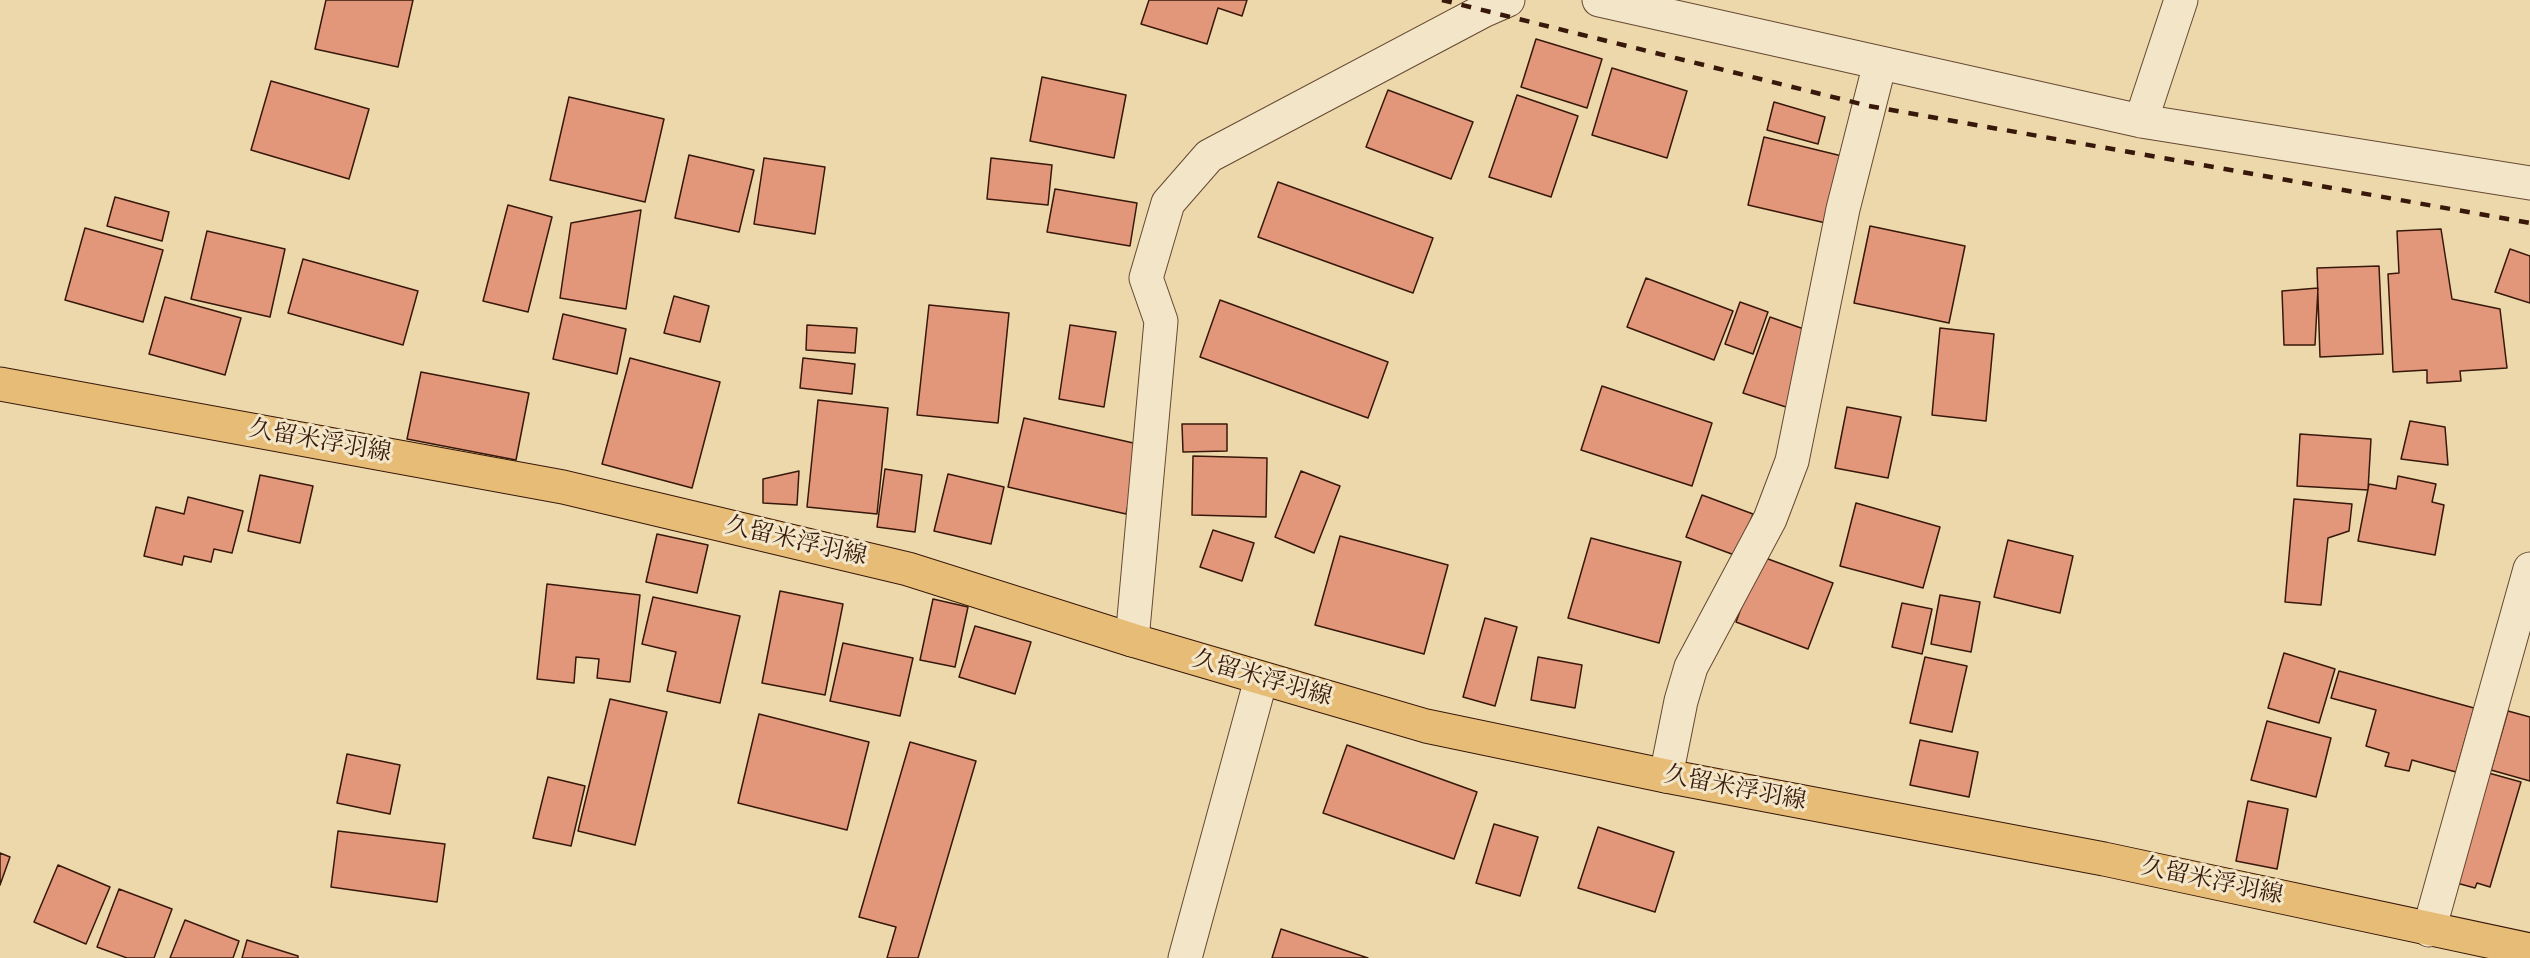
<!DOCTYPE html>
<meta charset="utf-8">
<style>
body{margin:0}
canvas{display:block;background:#edd8ab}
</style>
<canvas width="2530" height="958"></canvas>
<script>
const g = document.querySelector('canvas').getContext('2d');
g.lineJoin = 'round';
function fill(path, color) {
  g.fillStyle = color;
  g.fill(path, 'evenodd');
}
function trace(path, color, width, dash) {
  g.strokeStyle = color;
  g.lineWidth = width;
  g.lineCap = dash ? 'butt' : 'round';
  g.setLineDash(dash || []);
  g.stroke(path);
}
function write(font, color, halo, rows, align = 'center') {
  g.font = font + ' "IM FELL Great Primer","Noto Serif JP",serif';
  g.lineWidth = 6;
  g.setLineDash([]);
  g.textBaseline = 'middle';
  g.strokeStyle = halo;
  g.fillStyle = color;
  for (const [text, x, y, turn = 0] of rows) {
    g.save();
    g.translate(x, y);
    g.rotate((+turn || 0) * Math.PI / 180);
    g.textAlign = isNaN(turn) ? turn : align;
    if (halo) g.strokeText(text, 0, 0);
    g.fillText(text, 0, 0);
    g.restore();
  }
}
const building = new Path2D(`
 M326 0H413L398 67 315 49Z
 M1149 0H1247L1242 16 1218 8 1207 44 1141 24Z
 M1536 39 1602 59 1587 108 1521 87Z
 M1612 68 1687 91 1667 158 1592 135Z
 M1042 77 1126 95 1114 158 1030 141Z
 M271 81 369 109 349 179 251 150Z
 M1388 90 1473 122 1451 179 1366 147Z
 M1517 95 1578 116 1551 197 1489 177Z
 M569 97 664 119 645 202 550 180Z
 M1774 102 1825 117 1818 144 1767 130Z
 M1764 137 1846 157 1830 224 1748 205Z
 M689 155 754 170 739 232 675 218Z
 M764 158 825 167 815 234 754 224Z
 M991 158 1052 165 1048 205 987 199Z
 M1278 182 1433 238 1413 293 1258 237Z
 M1055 189 1137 203 1130 246 1047 232Z
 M115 197 169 212 162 241 107 226Z
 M508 205 552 217 528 312 483 301Z
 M641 210 626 309 560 298 571 223Z
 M1870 226 1965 246 1949 323 1854 303Z
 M85 228 163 250 143 322 65 300Z
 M2441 229 2452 299 2500 309 2507 368 2460 371 2461 381 2427 383V370L2393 372 2388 274 2399 273 2397 231Z
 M207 231 285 249 270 317 191 299Z
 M2510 249 2530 256V303L2495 292Z
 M303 259 418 291 403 345 288 313Z
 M2379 266 2383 354 2320 357 2317 268Z
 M1646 278 1733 311 1714 360 1627 327Z
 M2318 288 2315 345H2284L2282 291Z
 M674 296 709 306 700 342 664 333Z
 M165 297 241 318 225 375 149 354Z
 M1220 300 1388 362 1368 418 1200 357Z
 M1740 302 1768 312 1753 354 1725 344Z
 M929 305 1009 313 998 423 917 415Z
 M563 314 626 329 617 374 553 359Z
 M1770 317 1815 333 1789 408 1743 393Z
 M807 325 857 328 855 353 806 350Z
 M1070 325 1116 332 1104 407 1059 399Z
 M1940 328 1994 334 1986 421 1932 415Z
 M630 358 720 382 692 488 602 464Z
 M803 358 855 364 852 394 800 388Z
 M421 372 529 393 516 460 407 439Z
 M1602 386 1712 423 1692 486 1581 450Z
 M818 400 888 408 877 514 807 507Z
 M1847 407 1901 417 1888 478 1835 468Z
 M1024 418 1142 445 1126 514 1008 487Z
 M2410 421 2445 427 2448 465 2401 459Z
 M1182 424H1227V451L1183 452Z
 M2300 434 2371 439 2368 490 2297 486Z
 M1193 456 1267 458 1266 517 1192 515Z
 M885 469 922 475 915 532 877 527Z
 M799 471 797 505 763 503V479Z
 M1301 471 1340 486 1314 553 1275 537Z
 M948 474 1004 487 991 544 934 531Z
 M260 475 313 486 300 543 248 531Z
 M2398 476 2436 484 2432 502 2444 505 2435 555 2358 541 2369 484 2396 489Z
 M1702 495 1753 514 1737 556 1686 537Z
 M188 497 243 511 232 553 214 549 211 562 184 556 182 565 144 556 156 507 184 514Z
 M2294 499 2352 504 2349 531 2328 538 2321 605 2285 602Z
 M1856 503 1940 527 1923 588 1840 566Z
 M1213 530 1254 543 1242 581 1200 567Z
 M657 534 708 545 697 593 646 582Z
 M1340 536 1448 565 1424 654 1315 625Z
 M1591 538 1681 562 1659 643 1568 618Z
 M2008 540 2073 556 2060 613 1994 597Z
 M1760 556 1833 583 1808 649 1736 622Z
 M547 584 640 595 630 682 597 678 599 659 576 657 574 683 537 679Z
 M780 591 843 604 825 695 762 683Z
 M1940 595 1980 602 1971 652 1931 644Z
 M653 597 740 616 720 703 667 691 676 652 642 644Z
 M933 599 968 607 955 667 920 660Z
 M1902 603 1932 609 1922 654 1892 647Z
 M1485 618 1517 627 1495 706 1463 697Z
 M975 626 1031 642 1015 694 959 677Z
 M843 643 913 658 900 716 830 701Z
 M2284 653 2335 669 2319 723 2268 708Z
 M1538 657 1582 665 1575 708 1531 700Z
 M1925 657 1967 666 1952 732 1910 723Z
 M2339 671 2474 708 2456 772 2412 760 2409 771 2385 766 2389 753 2366 746 2376 710 2331 698Z
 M610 699 667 712 635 845 578 831Z
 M2508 711 2530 717V781L2491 770Z
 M759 714 869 742 847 830 738 803Z
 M2267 721 2331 738 2316 797 2251 780Z
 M1920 740 1978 752 1969 797 1910 785Z
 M910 742 976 761 918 958H887L896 927 859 917Z
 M1347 745 1477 792 1454 859 1323 813Z
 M347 754 400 765 390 814 337 803Z
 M2485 772 2521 782 2490 887 2477 883 2475 888 2453 882Z
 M548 777 585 786 571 846 533 838Z
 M2248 801 2288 809 2277 869 2236 861Z
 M1494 824 1538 837 1520 896 1476 883Z
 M1598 827 1674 852 1655 912 1578 888Z
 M338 831 445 844 437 902 331 887Z
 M0 853 10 857 0 885Z
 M58 865 110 887 86 944 34 922Z
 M119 889 172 909 154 958H127L97 947Z
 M185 920 239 941 233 958H170Z
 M1281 929 1368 958H1272Z
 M247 940 298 956V958H242Z`);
const minor = new Path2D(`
 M1599 0 2141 121 2530 183
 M2141 121 2181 0
 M1132 640 1161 321 1146 278 1168 203 1209 156 1483 11 1508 0
 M1666 776 1681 701 1691 667 1770 519 1792 461 1843 209 1880 63
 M2429 930 2530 569
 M1185 958 1261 679`);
const primary = new Path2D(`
 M0 384 563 487 908 569 1132 640 1426 726 1666 776 2104 859 2530 950`);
const rail = new Path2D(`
 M1442 0 1869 106 2530 223`);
const streetNames = [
 ["久留米浮羽線",320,442,10],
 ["久留米浮羽線",796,542,13],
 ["久留米浮羽線",1262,679,16],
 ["久留米浮羽線",1735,789,11],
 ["久留米浮羽線",2212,882,12]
];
fill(building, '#e2977b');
trace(building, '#38180a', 1.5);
trace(minor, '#654832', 35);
trace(primary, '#38180a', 35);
trace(minor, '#f3e6c8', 33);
trace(primary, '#e6bc76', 33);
trace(rail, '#38180a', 4.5, [10, 10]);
write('24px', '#38180a', '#f3e6c8', streetNames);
</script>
